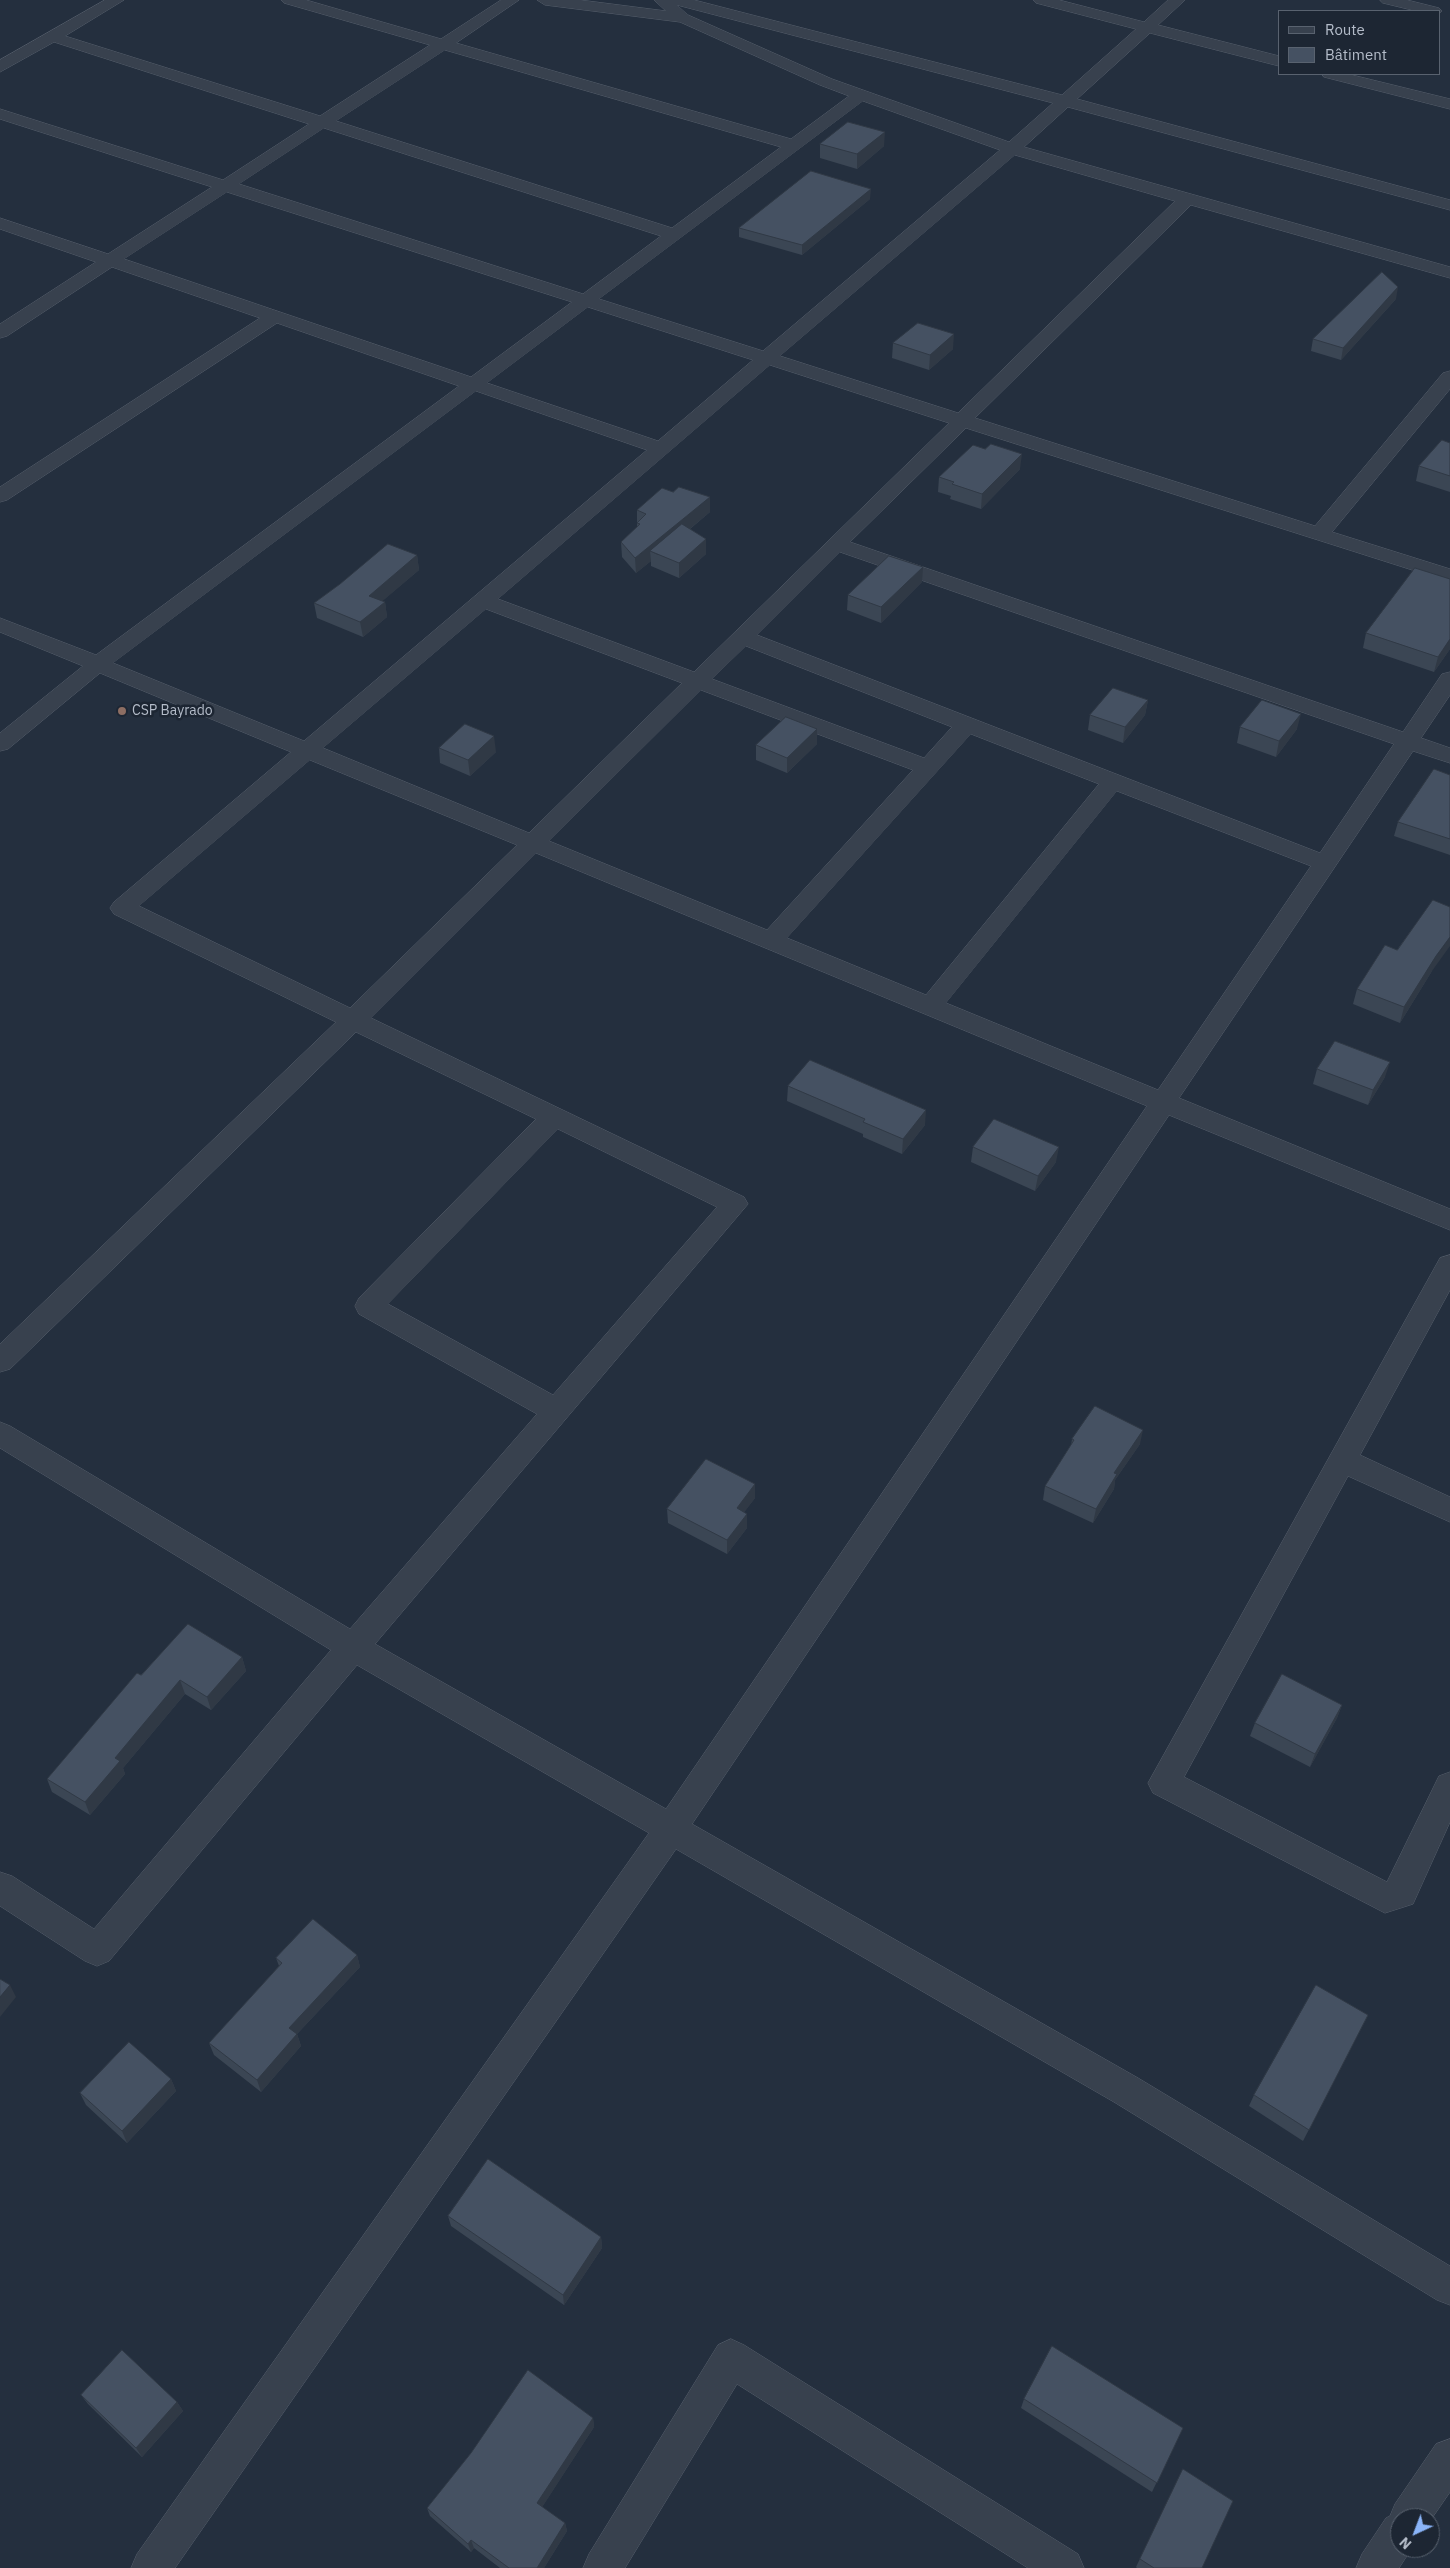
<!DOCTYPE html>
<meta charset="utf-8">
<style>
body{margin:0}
#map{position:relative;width:1450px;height:2568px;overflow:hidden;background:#242f3e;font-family:"IBM Plex Sans",sans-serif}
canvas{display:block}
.legend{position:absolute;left:1278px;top:10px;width:162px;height:65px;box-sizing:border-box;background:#1d2633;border:1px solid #59626f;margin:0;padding:6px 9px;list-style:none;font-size:15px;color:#b4bcc9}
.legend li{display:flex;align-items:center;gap:10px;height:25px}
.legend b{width:25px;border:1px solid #59626f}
.north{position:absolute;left:1390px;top:2508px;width:50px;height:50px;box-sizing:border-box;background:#1d2633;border:1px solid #59626f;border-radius:50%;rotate:223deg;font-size:14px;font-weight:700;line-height:20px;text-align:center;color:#b4bcc9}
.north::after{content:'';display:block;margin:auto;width:18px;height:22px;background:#8ab4f8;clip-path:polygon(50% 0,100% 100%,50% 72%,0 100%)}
</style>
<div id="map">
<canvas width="1450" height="2568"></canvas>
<ul class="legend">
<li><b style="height:6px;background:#38414e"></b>Route</li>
<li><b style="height:14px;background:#455162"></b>Bâtiment</li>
</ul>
<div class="north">N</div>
</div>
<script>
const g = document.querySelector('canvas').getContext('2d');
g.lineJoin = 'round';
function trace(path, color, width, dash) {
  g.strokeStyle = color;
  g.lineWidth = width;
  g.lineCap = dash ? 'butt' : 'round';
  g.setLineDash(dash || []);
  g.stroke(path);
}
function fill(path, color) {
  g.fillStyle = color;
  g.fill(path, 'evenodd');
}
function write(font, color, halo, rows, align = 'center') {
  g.font = font + ' "IBM Plex Sans",sans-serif';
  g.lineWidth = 5;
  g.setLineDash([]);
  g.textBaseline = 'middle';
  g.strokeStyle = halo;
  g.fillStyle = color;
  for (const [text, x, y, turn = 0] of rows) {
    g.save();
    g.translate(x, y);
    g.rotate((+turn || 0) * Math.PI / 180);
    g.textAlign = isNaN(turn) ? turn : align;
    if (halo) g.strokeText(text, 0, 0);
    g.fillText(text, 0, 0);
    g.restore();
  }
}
const minor = new Path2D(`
 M105 0H124L65 36 320 116 430 45 284 3 281 0H306L441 39 501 0H519L456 43 791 139 849 96 820 85 680 22 545 5 537 0H580L666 11 654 0H694L1062 95 1136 29 1036 3 1033 0H1059L1144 22 1168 0H1185L1158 25 1279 56V66L1150 33 1077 99 1450 200V210L1068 107 1024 147 1450 267V278L1191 205 975 418 1315 526 1443 373 1450 371V389L1332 532 1450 569V582L966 428 850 542 1403 732 1442 674 1450 672V695L1421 738 1450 748V763L1413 751 1179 1098 1450 1209V1230L1169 1115 692 1824 1138 2078 1450 2266V2305L1437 2300 1114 2102 676 1849 175 2568H131L137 2554 649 1833 357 1665 109 1961 97 1966 85 1961 0 1906V1872L12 1876 94 1929 331 1650 0 1448V1422L10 1426 350 1629 537 1414 359 1314 355 1306 359 1298 536 1119 356 1032 10 1369 0 1372V1344L336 1022 114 914 110 908 114 902 291 752 100 673 8 749 0 751V733L83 666 0 632V618L96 655 459 386 277 323 7 500 0 502V487L260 318 112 267 7 336 0 338V324L96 262 0 229V218L108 254 212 187 0 119V109L223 180 309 124 54 42 0 72V60ZM677 5 1053 103 1009 142 832 79 688 15ZM445 50 781 147 672 228 336 121ZM863 101 1000 150 763 351 599 299ZM324 128 661 236 583 294 239 184ZM1015 155 1175 201 958 413 780 356ZM227 192 572 302 471 377 124 259ZM588 307 753 360 658 441 487 383ZM770 365 949 423 694 672 498 599ZM476 391 647 450 304 741 113 663ZM840 552 1394 744 1320 853 757 635ZM486 609 682 683 529 833 323 748ZM746 646 952 727 924 758 712 679ZM701 690 913 770 767 930 549 841ZM971 734 1099 784 926 995 787 938ZM310 760 517 845 350 1008 139 906ZM1117 791 1311 866 1158 1090 946 1003ZM536 853 1147 1106 666 1809 375 1644 748 1204 744 1197 371 1018ZM558 1129 717 1207 553 1395 388 1304Z
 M1380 0H1407L1439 8 1442 11 1439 14V11H1416L1383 3Z
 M1322 74H1348L1450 99V109L1324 77Z
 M1450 1255V1290L1360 1455 1450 1497V1522L1348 1476 1184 1777 1387 1882 1439 1776 1450 1772V1822L1413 1904 1385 1913 1153 1793 1148 1783 1440 1258Z
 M731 2339 744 2345 1078 2554 1084 2568H1028L737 2384 625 2568H583L589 2554 718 2345Z
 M1450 2439V2492L1430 2521V2518H1400V2548H1412L1399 2568H1356L1362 2554 1386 2518 1390 2516 1395 2504 1436 2444Z`);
const wall = new Path2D(`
 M820 144 884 146 857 169 820 158Z
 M870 199 802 255 739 237V228Z
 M1396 299 1341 360 1311 351 1313 339Z
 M893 343 953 349 929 370 892 358Z
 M1450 443V492L1416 481 1419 466Z
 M985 449 1020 469 981 509 950 499 951 496 938 492 939 477Z
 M673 492 710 512 690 529 706 539V554L679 578 651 566V561L636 573 622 557 621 542 637 527V510Z
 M417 555 419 570 382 601 385 602 387 617 363 637 317 618 314 603Z
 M922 582 881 623 847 610 848 595Z
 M1366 633 1450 649 1434 672 1363 648Z
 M1148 700 1145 715 1123 743 1088 730 1090 715Z
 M1240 727 1297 729 1276 757 1237 743Z
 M817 744 787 773 756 760V745Z
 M439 748 496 752 470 776 440 763Z
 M1450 775V855L1394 836 1398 822Z
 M1432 971 1400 1023 1353 1004 1357 989Z
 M1317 1069 1385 1077 1368 1105 1313 1084Z
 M788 1086 925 1125 902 1154 863 1137V1134L787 1101Z
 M973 1147 1056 1162 1035 1191 971 1162Z
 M1072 1439 1140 1444 1115 1480 1114 1489 1093 1523 1043 1500 1045 1486 1071 1446Z
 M755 1484V1498L744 1512 747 1528 727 1554 668 1523 667 1509Z
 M242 1657 246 1671 211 1710 185 1694 123 1768 125 1774 90 1815 52 1792 47 1779 141 1675Z
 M1342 1705 1337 1718 1310 1767 1250 1736 1255 1723Z
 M357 1955 360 1967 297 2034 301 2046 261 2092 214 2055 209 2043 279 1966 276 1958Z
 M1368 2015 1303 2141 1249 2106 1254 2095Z
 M171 2079 176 2091 127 2143 86 2105 80 2093Z
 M448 2216 601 2237 602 2248 564 2305 451 2226Z
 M81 2395 177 2402 183 2411 142 2457 88 2404Z
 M1024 2399 1183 2428 1152 2492 1021 2408Z
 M593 2418 594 2427 542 2507 565 2523 567 2531 544 2568H500L474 2548 471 2552 430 2516 427 2508Z
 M1183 2469 1202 2568H1137L1136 2567Z`);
const shadedWall = new Path2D(`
 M885 132 884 146 857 169V154Z
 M871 189 870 199 802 255V245Z
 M1398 287 1396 299 1341 360 1343 348Z
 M954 334 953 349 929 370 930 355Z
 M1022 454 1020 469 981 509 982 494Z
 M710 497V512L658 555 650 551 651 561 636 573 635 558Z
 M706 539V554L679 578V563Z
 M417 555 419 570 371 611 369 596Z
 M923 567 922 582 881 623V607Z
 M385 602 387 617 363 637 360 622Z
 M1450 639V649L1434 672 1438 657Z
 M1148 700 1145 715 1123 743 1125 727Z
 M1301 714 1297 729 1276 757 1279 741Z
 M817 729V744L787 773V758Z
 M494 736 496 752 470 776 468 760Z
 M1450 937V946L1432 971 1400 1023 1404 1007 1436 956Z
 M1390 1062 1385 1077 1368 1105 1373 1090Z
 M926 1110 925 1125 902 1154 903 1139Z
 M1059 1147 1056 1162 1035 1191 1038 1176Z
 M1143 1430 1140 1444 1115 1480 1114 1489 1093 1523 1096 1509 1114 1473Z
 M755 1484V1498L737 1522V1508Z
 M747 1514V1528L727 1554V1540Z
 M242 1657 246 1671 211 1710 207 1697Z
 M180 1680 185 1694 123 1768 125 1774 90 1815 85 1802 115 1758Z
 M1342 1705 1337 1718 1310 1767 1315 1754Z
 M357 1955 360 1967 297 2034 301 2046 261 2092 257 2080 289 2028Z
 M10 1985 16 1997 0 2017V1997Z
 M171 2079 176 2091 127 2143 122 2131Z
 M601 2237 602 2248 564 2305 563 2295Z
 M177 2402 183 2411 142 2457 136 2448Z
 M593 2418 594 2427 539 2512 537 2503Z
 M565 2523 567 2531 544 2568H537Z
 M471 2540 474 2548 471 2552 468 2544Z`);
const building = new Path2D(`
 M848 122 885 132 857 154 820 144Z
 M811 171 871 189 802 245 739 228Z
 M1382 272 1398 287 1343 348 1313 339Z
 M918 323 954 334 930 355 893 343Z
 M1442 440 1450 443V476L1419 466Z
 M991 444 1022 454 982 494 952 484 954 482 939 477 973 445 985 449Z
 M679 487 710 497 635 558 621 542 640 524 637 523 646 514 637 510 662 488 673 492Z
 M682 524 706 539 679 563 650 551Z
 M388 544 417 555 369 596 385 602 360 622 314 603 340 584Z
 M889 556 923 567 881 607 848 595Z
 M1415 568 1450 579V639L1438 657 1366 633Z
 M1113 688 1148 700 1125 727 1090 715Z
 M1262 700 1301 714 1279 741 1240 727Z
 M786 717 817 729 787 758 756 745Z
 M465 724 494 736 468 760 439 748Z
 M1434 769 1450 775V839L1398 822Z
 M1433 900 1450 907V937L1436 956 1404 1007 1357 989 1385 945 1397 950Z
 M1335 1041 1390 1062 1373 1090 1317 1069Z
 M810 1060 926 1110 903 1139 863 1122 865 1119 788 1086Z
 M994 1119 1059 1147 1038 1176 973 1147Z
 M1095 1406 1143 1430 1114 1473 1117 1474 1096 1509 1045 1486 1074 1440 1072 1439Z
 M706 1459 755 1484 737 1508 747 1514 727 1540 667 1509Z
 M188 1624 242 1657 207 1697 180 1680 115 1758 120 1761 85 1802 47 1779 137 1673 141 1675Z
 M1282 1674 1342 1705 1315 1754 1255 1723Z
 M313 1919 357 1955 289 2028 297 2034 257 2080 209 2043 282 1963 276 1958Z
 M0 1979 10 1985 0 1997Z
 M1316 1985 1368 2015 1309 2130 1254 2095Z
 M129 2042 171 2079 122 2131 80 2093Z
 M488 2159 601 2237 563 2295 448 2216Z
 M1052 2346 1183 2428 1157 2483 1024 2399Z
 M122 2350 177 2402 136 2448 81 2395Z
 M528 2370 593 2418 537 2503 565 2523 537 2568H509L471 2540 468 2544 427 2508 471 2453Z
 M1183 2469 1233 2501 1202 2568H1154L1140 2559Z`);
const markers = [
 [122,711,5,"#8d6e63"]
];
const poiNames = [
 ["CSP Bayrado",132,711]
];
trace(minor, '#565f6c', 1);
fill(minor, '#38414e');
fill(wall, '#3b4654');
fill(shadedWall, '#303945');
fill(building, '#455162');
trace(building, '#303945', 1);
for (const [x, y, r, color] of markers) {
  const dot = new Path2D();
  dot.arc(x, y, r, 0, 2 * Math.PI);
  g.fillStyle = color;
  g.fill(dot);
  trace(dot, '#1d2633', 2);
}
write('14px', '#b4bcc9', '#1d2633', poiNames, 'left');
</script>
